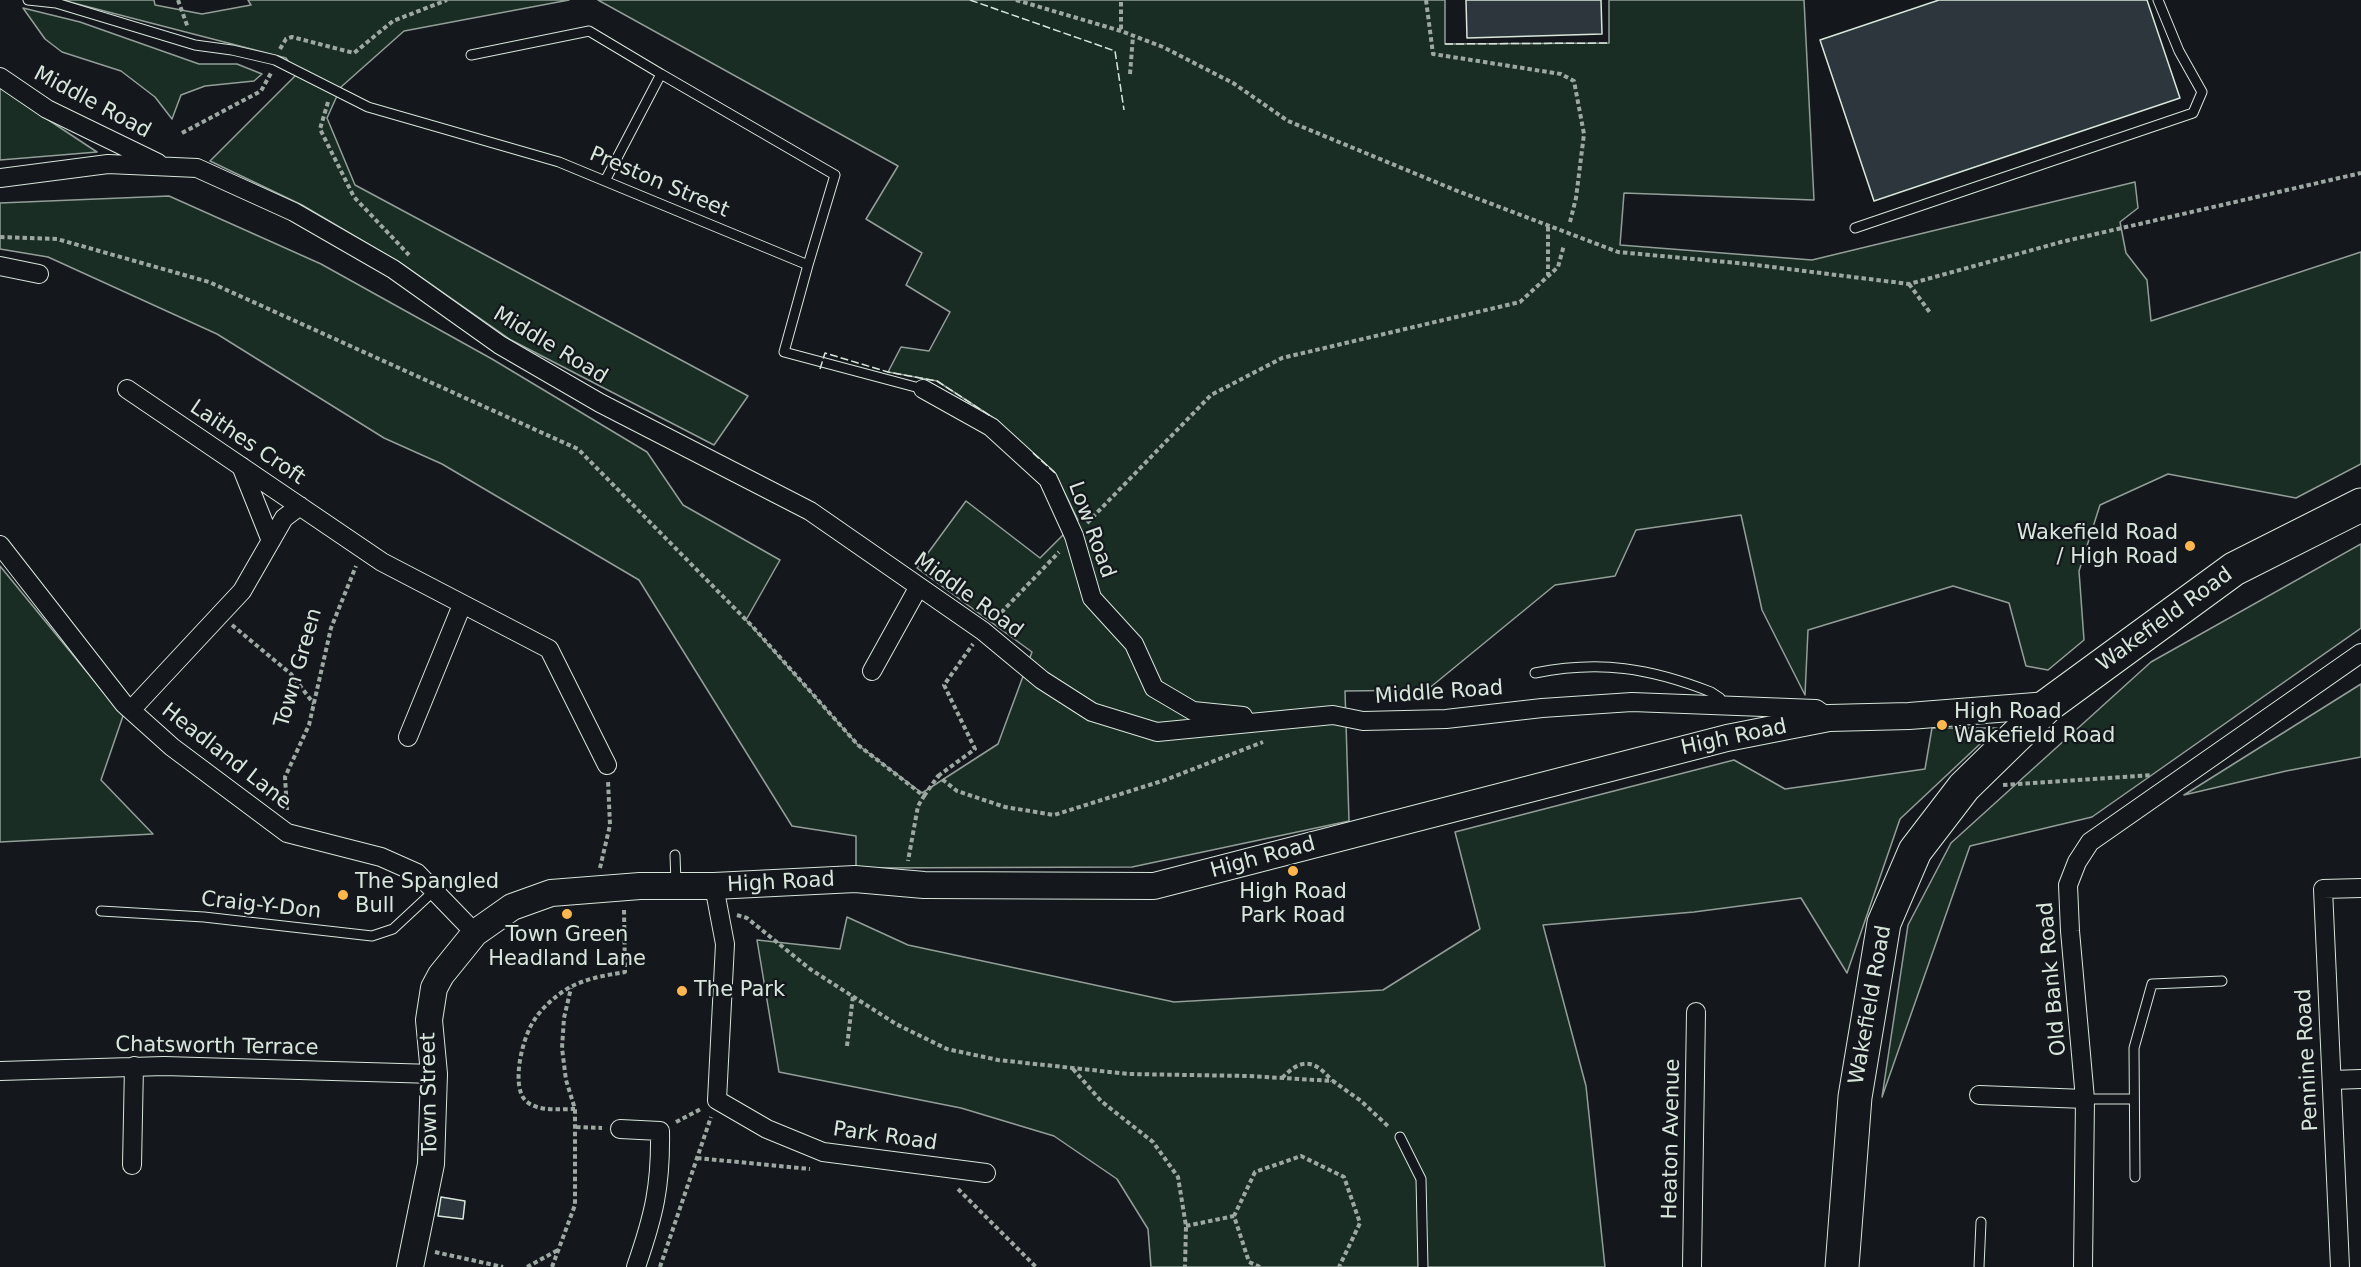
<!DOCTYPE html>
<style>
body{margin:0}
canvas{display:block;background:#14181c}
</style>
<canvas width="2361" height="1267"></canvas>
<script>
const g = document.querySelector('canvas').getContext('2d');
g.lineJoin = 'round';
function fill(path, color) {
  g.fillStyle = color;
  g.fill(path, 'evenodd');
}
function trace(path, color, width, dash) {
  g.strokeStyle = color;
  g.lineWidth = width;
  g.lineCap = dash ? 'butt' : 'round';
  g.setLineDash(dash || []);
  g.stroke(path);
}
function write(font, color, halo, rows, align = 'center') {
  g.font = font + ' "DejaVu Sans",sans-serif';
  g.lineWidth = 4.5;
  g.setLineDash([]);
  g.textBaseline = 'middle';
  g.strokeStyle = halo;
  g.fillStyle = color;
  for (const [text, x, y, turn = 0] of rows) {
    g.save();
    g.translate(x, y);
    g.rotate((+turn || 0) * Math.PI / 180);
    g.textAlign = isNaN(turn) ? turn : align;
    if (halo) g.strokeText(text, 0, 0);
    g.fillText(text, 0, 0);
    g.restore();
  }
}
const green = new Path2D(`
 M62 0H154L155 5 202 14 251 5 248 0H569L404 31 341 87 327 118 355 185 748 396 714 445 511 340 405 266 302 205 210 161 297 74 286 58Z
 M598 0H1445V44L1609 43V0H1804L1814 200 1624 193 1620 245 1812 260 2135 182 2138 208 2120 222 2126 253 2147 280 2151 321 2361 252V464L2296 498 2168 474 2100 505 2079 571 2084 640 2048 670 2026 666 2009 603 1953 586 1808 630 1805 695 1762 610 1741 515 1636 530 1615 576 1555 585 1427 690 1345 691 1349 821 1132 867 856 868V836L792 826 639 580 442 464 384 438 217 334 48 257 0 249V203L169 196 321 264 492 359 647 452 683 505 780 560 746 620 858 745 922 793 998 744 1032 652 917 568 966 501 1040 558 1078 520 1055 473 992 417 937 381 888 372 901 347 929 351 950 312 906 285 922 253 866 219 898 166Z
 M23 8 80 22 199 64H237L262 74 254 81 205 86 181 95 172 119 155 97 121 71 62 52 45 39Z
 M0 88 97 152 0 160Z
 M2361 544V628L2092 817 1970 846 1882 1097 1908 925 1951 843 2151 662Z
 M0 566 123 716 101 780 153 834 0 842Z
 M2361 684V757L2286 771 2184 795Z
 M1932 728H1997L1900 819 1847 973 1801 898 1694 912 1543 925 1586 1086 1605 1267H1151L1148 1229 1117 1179 1054 1136 961 1108 779 1072 757 940 840 949 847 917 908 945 1174 1002 1383 990 1480 929 1455 832 1734 760 1785 789 1925 769Z`);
const building = new Path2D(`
 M1466 0H1601L1602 34 1467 38Z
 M1939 0H2147L2180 98 1874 201 1820 40Z
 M441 1197 465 1201 463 1219 438 1216Z`);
const path = new Path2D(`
 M178 0 188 28
 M1016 0 1121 31 1163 47 1233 83 1288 121 1455 190 1618 252 1748 264 1909 284 2061 242 2361 173
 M1426 0 1433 54 1561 74 1574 81 1584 134 1576 198 1570 222
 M1121 2V31
 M280 49 286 39 292 37 354 53 393 21 447 0
 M1130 74 1133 36
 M328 102 320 129 354 197 409 255
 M182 133 261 91 271 73
 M1548 227V275
 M0 237 57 239 209 282 578 449 753 627 858 745 924 796 918 806 908 861
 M1909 284 1931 314
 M1087 523 1211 395 1282 358 1520 302 1558 267 1564 245
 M996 618 1059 552
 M232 625 291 674 314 704
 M938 776 975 749 944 685 973 644
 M2003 785 2152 775
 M924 796 938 776 957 791 1005 807 1054 815 1165 780 1263 742
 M287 810 285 777 309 725 331 628 356 566
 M600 868 610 825 608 781
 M737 915 747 918 810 969 896 1024 947 1049 998 1060 1129 1074 1248 1076 1333 1081 1361 1101 1390 1128
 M847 1046 853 996
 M1073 1069 1101 1101 1153 1142 1178 1177 1186 1226 1185 1267
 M1282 1078C1302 1057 1315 1060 1332 1081
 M575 1109C560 1109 538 1112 526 1101 510 1086 523 1035 535 1019 540 1011 549 1002 557 996 576 980 601 976 625 972L624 909
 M676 1122 701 1109
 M576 1127 602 1128
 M697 1158 810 1169
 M958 1189 1036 1267
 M1186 1226 1234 1216
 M435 1252 503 1267
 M527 1267 558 1250
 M552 1267 575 1205V1109L566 1080 562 1048 564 1018 571 988
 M660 1267 711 1117
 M1260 1267 1249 1262 1234 1216 1255 1172 1301 1156 1344 1177 1360 1223 1339 1267`);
const lane = new Path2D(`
 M28 0 56 3 195 45 232 50 275 60 368 107 559 162 808 265 784 352 923 389
 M471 55 589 31 661 74 606 179
 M661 74 835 175 808 265
 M1855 228 2193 113 2202 92 2179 51 2158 0
 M1535 673C1600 660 1650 668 1711 692L1720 698 1723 705
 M675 855 676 883
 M101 911 204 917 372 936 393 929 435 890
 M2085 1099H2134
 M1400 1137 1421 1179 1423 1267
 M2135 1177 2134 1048 2152 984 2222 981
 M1979 1267 1981 1222`);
const street = new Path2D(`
 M0 77 47 109 158 163
 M0 178 108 164 197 168 294 212 393 269 500 345 600 403 810 511 983 631 1042 680 1092 712 1157 732 1333 715 1363 721 1446 719 1542 708 1632 702 1816 709 1829 718
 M0 266 39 274
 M127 389 382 562 549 649 607 765
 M923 389 991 427 1048 479 1074 536 1092 598 1134 644 1154 688 1193 711 1243 716
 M241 466 271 541
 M0 545 124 704 172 747 287 833 381 857 417 873 475 933
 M872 671 918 588
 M131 710 242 591 284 518 300 506
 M408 737 462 605
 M714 886 725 944 717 1100 767 1129 823 1152 986 1173
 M0 1071 164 1066 434 1074
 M2332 1080 2361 1079
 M1979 1095 2085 1099
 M620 1129 660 1131C661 1186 654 1215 636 1267
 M132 1165 134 1066
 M1692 1267 1696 1012
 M2083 1267 2085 1099 2070 931 2068 885 2077 862 2090 842 2361 653
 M2340 1267 2323 889 2361 888`);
const secondary = new Path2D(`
 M410 1267 431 1164 434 1074 429 1020 434 988 441 975 475 933 512 907 551 893 640 886H714L855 879 924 885 1154 886 1727 738 1829 718 1909 716 2048 705`);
const highway = new Path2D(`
 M1842 1267 1855 1097 1884 923 1915 851 1964 787 2048 705 2234 569 2361 505`);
const fence = new Path2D(`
 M970 0 1115 51 1124 110
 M1445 44 1609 43
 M820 369 825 353 888 372 937 381 992 417
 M1033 453 1055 473`);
const markers = [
 [2190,546,6,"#ffb74d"],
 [1942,725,6,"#ffb74d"],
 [1293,871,6,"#ffb74d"],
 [343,895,6,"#ffb74d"],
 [567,914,6,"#ffb74d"],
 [682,991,6,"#ffb74d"]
];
const streetNames = [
 ["Middle Road",92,103,28],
 ["Preston Street",659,183,23],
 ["Middle Road",550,346,31],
 ["Laithes Croft",247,443,34],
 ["Low Road",1091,530,70],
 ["Middle Road",968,596,36],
 ["Wakefield Road",2165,620,-36],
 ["Town Green",299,668,-74],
 ["Middle Road",1439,693,-4],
 ["High Road",1734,738,-12],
 ["Headland Lane",226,757,38],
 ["High Road",1263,858,-15],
 ["High Road",781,883,-3],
 ["Craig-Y-Don",261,906,6],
 ["Old Bank Road",2053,979,-95],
 ["Wakefield Road",1871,1005,-80],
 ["Chatsworth Terrace",217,1047,1],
 ["Pennine Road",2308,1060,-93],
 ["Town Street",430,1094,-91],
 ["Park Road",885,1137,8],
 ["Heaton Avenue",1672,1139,-89]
];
const poiNames = [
 ["Wakefield Road",2178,534,"right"],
 ["/ High Road",2178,558,"right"],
 ["High Road",1954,713],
 ["Wakefield Road",1954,737],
 ["The Spangled",355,883],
 ["Bull",355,907],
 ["High Road",1293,893,"center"],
 ["Park Road",1293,917,"center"],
 ["Town Green",567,936,"center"],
 ["Headland Lane",567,960,"center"],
 ["The Park",694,991]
];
fill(green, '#1a2d24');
trace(green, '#939e99', 1.5);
fill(building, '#2c363c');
trace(building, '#d8e6dc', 1.5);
trace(lane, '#d8e6dc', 11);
trace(street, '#d8e6dc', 20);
trace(secondary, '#d8e6dc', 28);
trace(highway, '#d8e6dc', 35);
trace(path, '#9da8a2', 4, [4.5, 3]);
trace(lane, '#14181c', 9);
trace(street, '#14181c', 18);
trace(secondary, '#14181c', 26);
trace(highway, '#14181c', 33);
trace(fence, '#d8e6dc', 1.5, [8, 3]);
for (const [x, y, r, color] of markers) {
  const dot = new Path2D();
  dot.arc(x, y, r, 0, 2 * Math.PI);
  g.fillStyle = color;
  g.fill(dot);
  trace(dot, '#14181c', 2);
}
write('21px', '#d8e6dc', '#14181c', streetNames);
write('21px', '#d8e6dc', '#14181c', poiNames, 'left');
</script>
